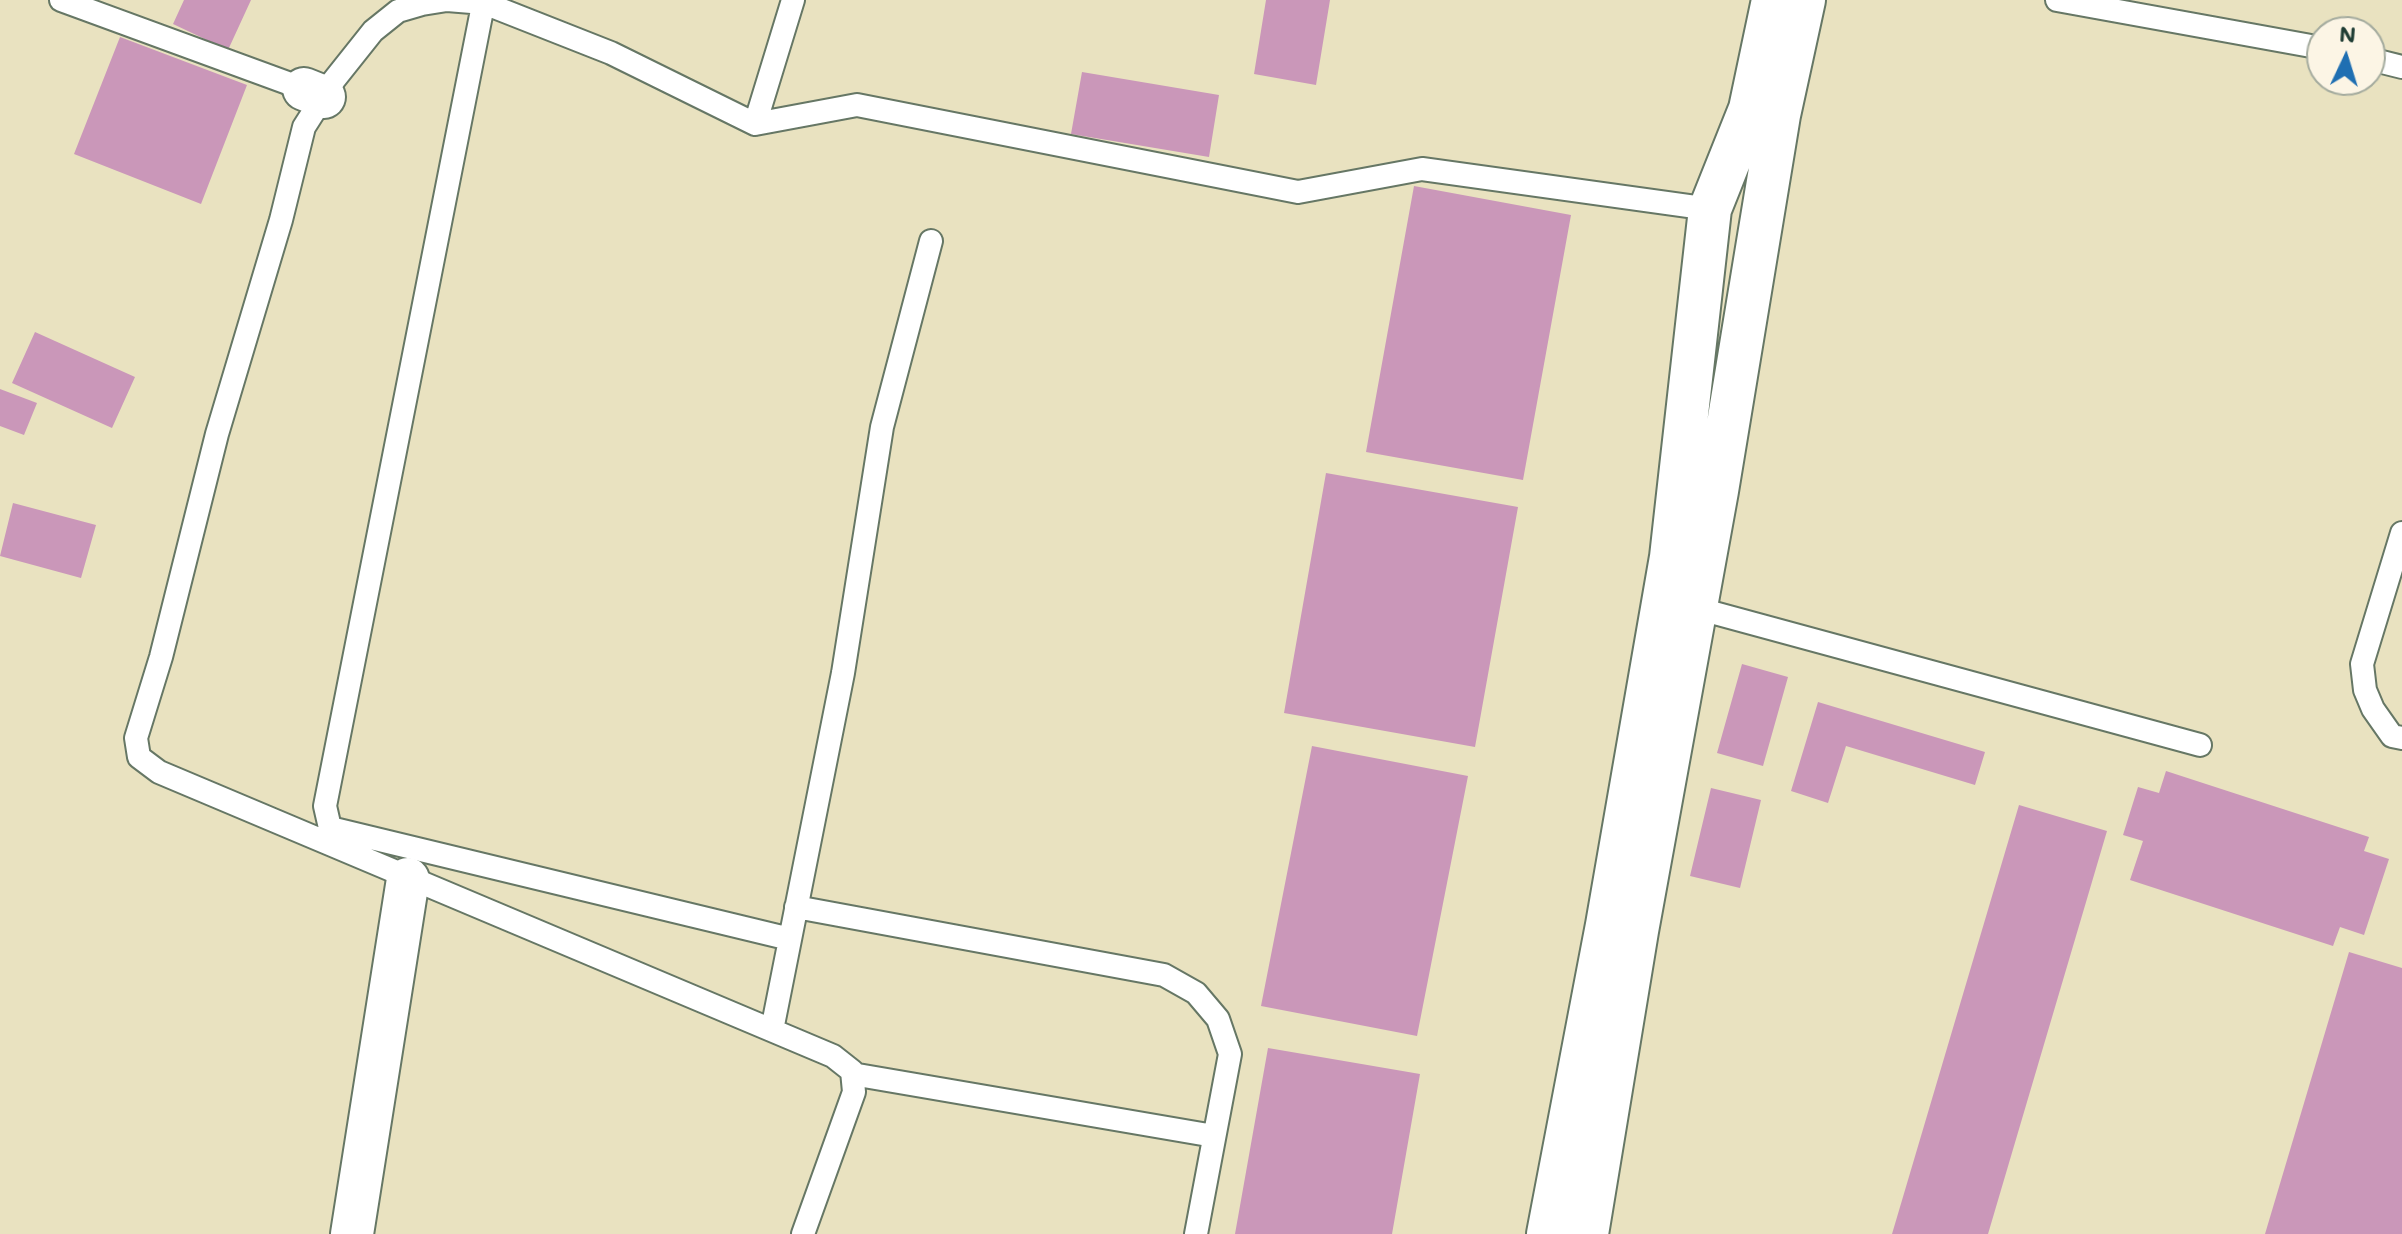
<!DOCTYPE html>
<style>
body{margin:0}
#map{position:relative;width:2402px;height:1234px;overflow:hidden;background:#e9e2c0;font-family:Mali,sans-serif}
canvas{display:block}
.north{position:absolute;left:2306px;top:16px;width:80px;height:80px;box-sizing:border-box;background:#fcf5e5;border:2px solid #a4ab9e;border-radius:50%;rotate:4deg;font-size:22px;font-weight:700;line-height:32px;text-align:center;color:#1f3d34}
.north::after{content:'';display:block;margin:auto;width:28px;height:36px;background:#1f6fb2;clip-path:polygon(50% 0,100% 100%,50% 72%,0 100%)}
</style>
<div id="map">
<canvas width="2402" height="1234"></canvas>
<div class="north">N</div>
</div>
<script>
const g = document.querySelector('canvas').getContext('2d');
g.lineJoin = 'round';
function fill(path, color) {
  g.fillStyle = color;
  g.fill(path, 'evenodd');
}
function trace(path, color, width, dash) {
  g.strokeStyle = color;
  g.lineWidth = width;
  g.lineCap = dash ? 'butt' : 'round';
  g.setLineDash(dash || []);
  g.stroke(path);
}
const building = new Path2D(`
 M184 0H251L228 50 173 24Z
 M1266 0H1330L1316 85 1254 74Z
 M120 37 247 85 201 204 74 154Z
 M1082 72 1219 95 1209 157 1071 134Z
 M1414 186 1571 215 1523 480 1366 452Z
 M35 332 135 377 112 428 12 383Z
 M0 389 37 403 24 435 0 426Z
 M1326 473 1518 507 1475 747 1284 713Z
 M13 503 96 525 81 578 0 556Z
 M1742 664 1788 677 1763 766 1717 753Z
 M1818 702 1985 752 1975 785 1846 746 1828 803 1791 791Z
 M1312 746 1468 776 1417 1036 1261 1006Z
 M2166 771 2369 837 2364 851 2389 859 2364 935 2340 927 2333 946 2130 880 2143 841 2123 835 2138 787 2159 793Z
 M1711 788 1761 800 1740 888 1690 876Z
 M2019 805 2107 831 1988 1234H1892Z
 M2349 952 2402 968V1234H2265Z
 M1268 1048 1420 1074 1392 1234H1235Z`);
const lane = new Path2D(`
 M61 0 304 89
 M484 0 325 806 330 828 790 939
 M793 0 755 124 611 53 484 3 447 0 422 4 398 11 373 31 334 80 304 127 281 220 217 434 161 657 136 738 139 757 159 772 833 1056 852 1071 854 1092 803 1234
 M2057 0 2322 48
 M2370 59 2402 67
 M755 124 857 105 1298 192 1422 169 1710 209
 M2402 533 2362 664 2365 690 2373 709 2392 736 2402 738
 M1696 608 2200 745
 M796 907 1164 975 1196 993 1218 1019 1230 1054 1196 1234
 M772 1030 843 673 882 427 931 241
 M852 1074 1214 1136`);
const street = new Path2D(`
 M304 89 324 97
 M352 1234 408 879
 M1548 1234 1607 925 1671 557 1710 209 1750 109 1773 0
 M1587 1234 1637 931 1717 491 1779 115 1804 0`);
fill(building, '#ca97b9');
trace(lane, '#667765', 26);
trace(street, '#667765', 46);
trace(lane, '#fff', 22);
trace(street, '#fff', 42);
</script>
